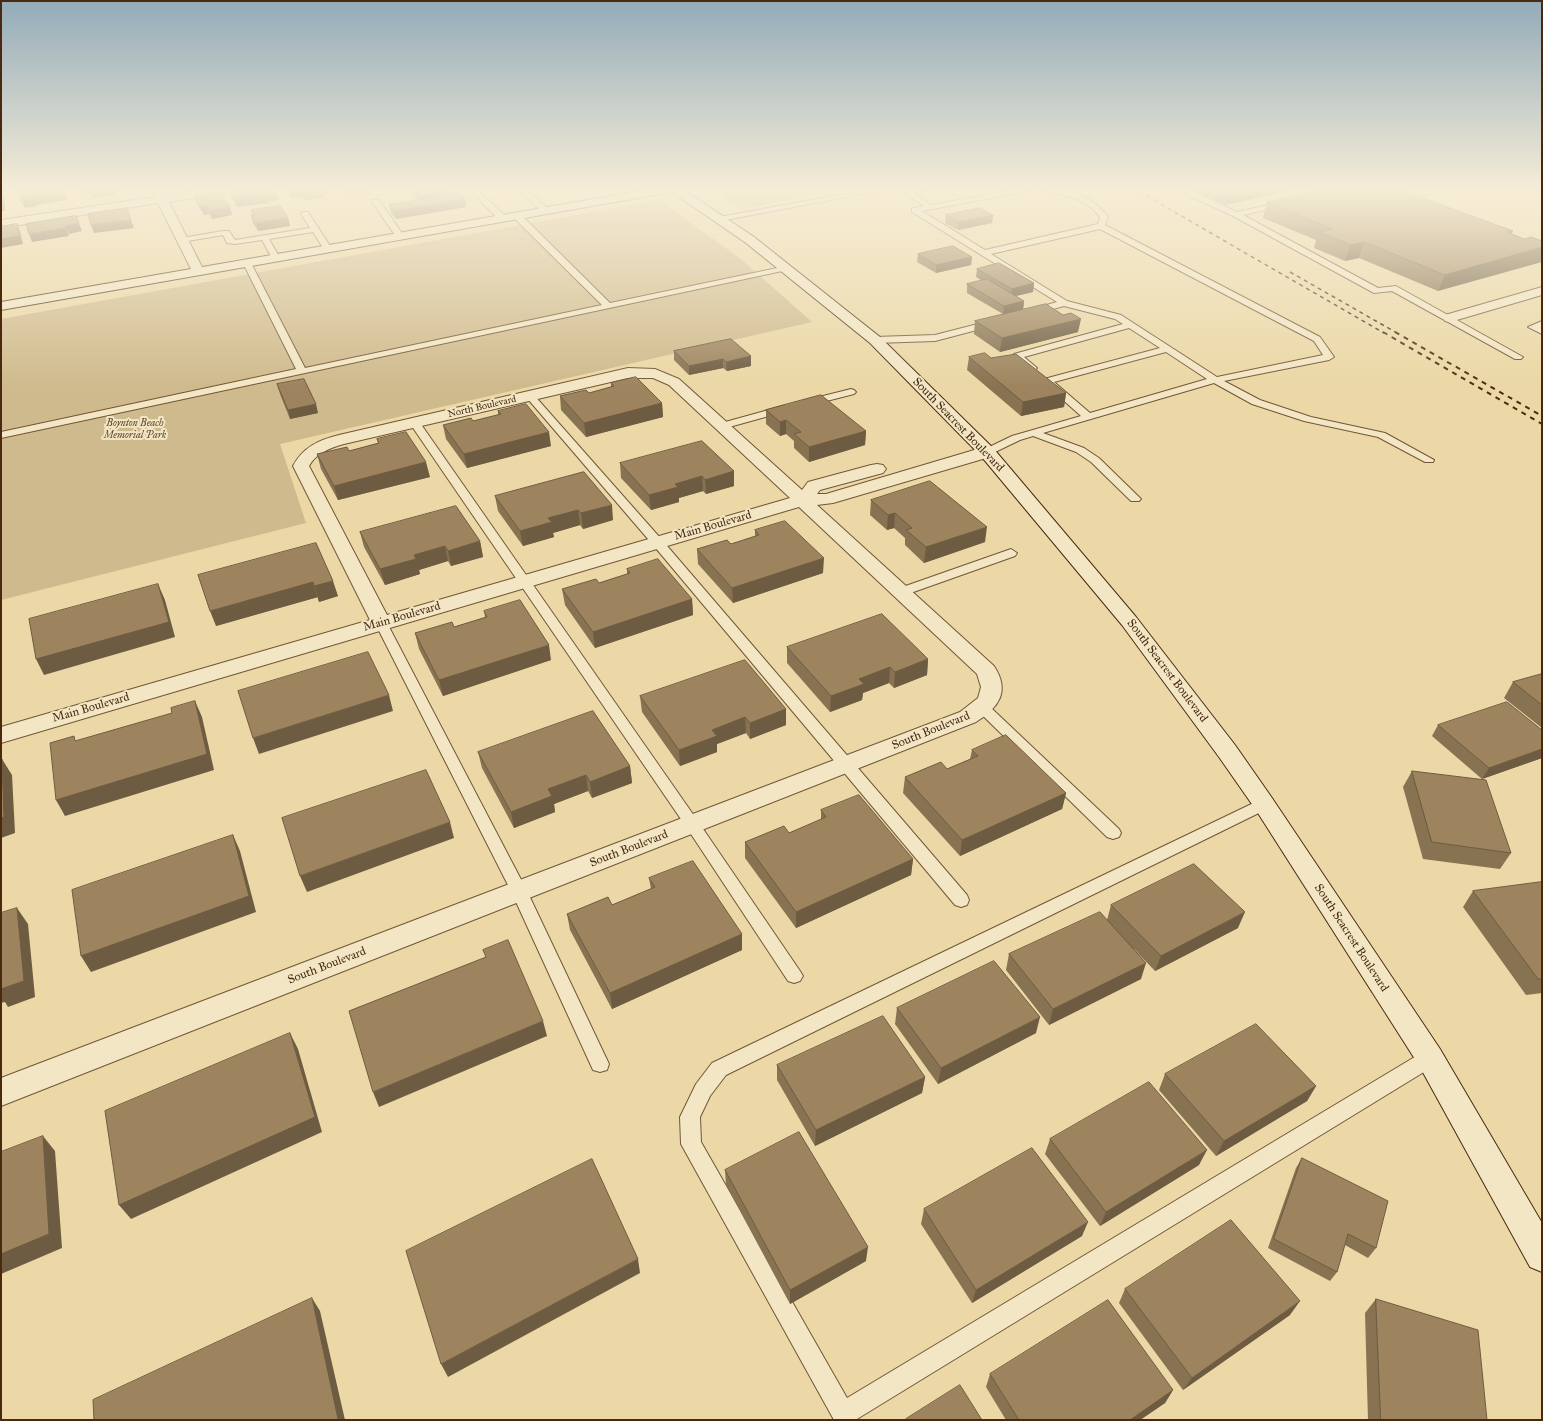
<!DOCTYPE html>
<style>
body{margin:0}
#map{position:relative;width:1543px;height:1421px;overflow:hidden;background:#ebd8a6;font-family:"IM FELL Great Primer",serif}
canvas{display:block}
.frame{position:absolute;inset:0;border:2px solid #492a11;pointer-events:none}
</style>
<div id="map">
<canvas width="1543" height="1421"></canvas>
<div class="frame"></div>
</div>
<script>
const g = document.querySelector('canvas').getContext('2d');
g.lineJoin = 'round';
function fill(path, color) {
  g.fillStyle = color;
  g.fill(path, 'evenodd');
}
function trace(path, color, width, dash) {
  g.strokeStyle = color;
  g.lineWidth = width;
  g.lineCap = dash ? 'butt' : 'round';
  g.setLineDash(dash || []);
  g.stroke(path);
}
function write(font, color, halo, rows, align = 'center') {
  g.font = font + ' "IM FELL Great Primer",serif';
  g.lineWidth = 4;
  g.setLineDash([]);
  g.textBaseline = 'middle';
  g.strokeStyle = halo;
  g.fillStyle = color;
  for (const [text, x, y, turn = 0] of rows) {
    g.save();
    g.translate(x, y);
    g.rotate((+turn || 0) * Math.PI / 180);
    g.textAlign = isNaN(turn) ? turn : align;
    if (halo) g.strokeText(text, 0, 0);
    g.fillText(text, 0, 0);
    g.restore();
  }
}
const green = new Path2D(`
 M732 188H856L741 209 721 197 724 189Z
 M659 200 741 259 812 322 280 444 306 523 1 600V319Z`);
const lane = new Path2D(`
 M468 188H475L505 216V220H499Z
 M517 188H524L548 208V212H542Z
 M875 188H888L884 190 720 221 716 219 720 217Z
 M897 188H904L908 190 933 188V190L913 193 932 205 1024 188H1036L1033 190 922 211 985 250 1098 224 1100 217C1085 197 1063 195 1040 190V188C1066 188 1092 195 1108 217L1105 225 1320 337 1334 357 1329 360 1224 381 1260 400 1311 417 1385 433 1434 460 1433 462H1425L1378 437 1304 421 1252 404 1214 383 1043 433 1084 448 1099 458 1139 497 1141 499 1139 501H1131L1091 462 1076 452 1033 436 1020 440 991 454H983L982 452 983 450 1012 436 1081 416 1044 383 1042 381 1044 379 1160 348 1129 328 1024 357 1037 368 1035 370H1029L1014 358V354L1123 324 1115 319 1064 306 1032 315 1029 314V310L1057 302 912 212V208L924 206ZM1100 229 1314 341 1323 355 1217 377 1121 315 1067 301 991 254ZM1166 352 1207 379 1090 413 1054 382Z
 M1182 188H1189L1193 191 1237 212 1287 201V205L1243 215 1378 288 1396 286 1523 357 1521 359H1515L1392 291 1374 293 1233 216 1187 195Z
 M1534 188H1542V191L1535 190Z
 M373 200H379L404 236 403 238H397L372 202Z
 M302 212H308L332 249 331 251H325L313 232 269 239 280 258 276 260H273L262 240 235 244 227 243 223 235 182 242 178 240 182 238 223 231H229L235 240 310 228 301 214Z
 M513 213H519L610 303 787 266 791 268 787 270 1 438V432L296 369 243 263 247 261 251 263 305 368 602 305 513 217Z
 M993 320 997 323 996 325 935 341 875 343 870 340 875 337 935 335Z
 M1542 321 1541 327 1542 334 1528 327Z
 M851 389 854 390 856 392 854 394 807 406 802 403 803 401Z
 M530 393 533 394 662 540 967 895 969 900 967 905 961 907 955 905 654 546 527 398 525 396Z
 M783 406 788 409 787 411 722 429 717 426 718 424Z
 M414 419 418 420 697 820 800 971 803 976 800 981 794 983 788 981 687 828 409 422Z
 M1011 549 1017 553 1015 556 905 595H897L895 592 897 589Z
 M381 619 387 623 527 891 609 1064 607 1070 600 1072 593 1070 511 891 375 623Z
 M983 703 988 705 1119 829 1121 833 1119 837 1113 839 1107 837 978 711 976 708 978 705Z
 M1264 798 1269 800 1272 804 1269 808 726 1075 710 1096 700 1117 701 1142 847 1398 1423 1052 1430 1050 1437 1052 1439 1058 1437 1064 857 1419 858 1420H834L681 1144 680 1117 696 1084 712 1063Z`);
const street = new Path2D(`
 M150 188H161L165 195 217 188H242L236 191 169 202 204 271 203 274 198 275 192 271 158 203 1 228V220L155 197Z
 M1542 287V295L1450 322 1445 321 1443 318 1445 315Z
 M628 368 655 369 679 379 802 490 808 482 871 465 877 464 883 465 886 469 883 473 820 490 817 494H826L981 448 987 447 993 448 995 452 993 456 833 503 817 505 994 666C1011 692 998 708 976 722L1 1106V1078L960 712 978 698 981 687 977 674 799 507 1 743V727L370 620 293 466C303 447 319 440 339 435ZM628 378H653L669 385 790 498 387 615 309 466C316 453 330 448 344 444Z`);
const secondary = new Path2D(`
 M657 188H681L754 237 880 337 993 448 1136 617 1235 745 1272 798 1440 1049 1542 1223V1272L1530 1267 1420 1067 1256 810 1219 757 1122 625 981 456 870 343 746 243 672 192 1 310V302Z`);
const railFar1 = new Path2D(`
 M1133 188 1384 333
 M1290 272 1397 333`);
const rail = new Path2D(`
 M1383 332 1542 424
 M1395 332 1542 416`);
const wall = new Path2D(`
 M285 188H329L330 192 323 193 324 197 305 200 303 197 291 198 286 191Z
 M340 188H380L371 189V192L358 194 356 191 345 193Z
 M412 188H447L450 190 451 195 465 199 466 207 396 219 391 213 389 205 419 200 413 194Z
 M1197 188H1303L1225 205 1196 192Z
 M230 192 279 200 269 201V203L237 207 232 199Z
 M195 196 230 207 232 215 212 219 209 214 204 215 197 204Z
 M1267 202 1513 231 1511 234 1524 239 1438 291 1359 258 1345 261 1314 248 1316 240 1263 218Z
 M251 210 288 218 290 226 258 231 253 223 251 215H253Z
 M946 215H993L992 223 958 230 945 223Z
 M918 254 972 257 971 265 936 273 917 262Z
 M977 269 1034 283 1033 292 1016 296 1024 301 1023 310 1078 332 1000 352 974 334 975 321 1003 314 967 293V284L982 281 976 277Z
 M674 351 751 356V366L727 371 723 368 689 375 674 360Z
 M969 357 991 358 1066 393 1064 407 1021 416 967 370Z
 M611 383 662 403 663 417 586 437 561 410 560 396 589 393 611 387Z
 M277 384 318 413 290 419 280 394Z
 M766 410 866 431 865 445 809 462 794 448V441L786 434 780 436 766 424Z
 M498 411 551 446 467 468 446 439 443 425 473 421 498 415Z
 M377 439 430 477 338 500 321 469 317 454 349 451 378 443Z
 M620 463 734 471V486L706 494 703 491 679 498V502L651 510 621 478Z
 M584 472 613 520 583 529 580 525 553 533 554 537 523 546 498 511 495 496Z
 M871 500 985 542 924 563 905 545V538L894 528 887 530 870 515Z
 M755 530 823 573 733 603 698 564 697 549 731 544 755 536Z
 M360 532 480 541 483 557 451 566 448 561 419 570 420 574 385 585 364 547Z
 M316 543 338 596 319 602 318 597 216 626Z
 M627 569 692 599 693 615 595 648 565 605 562 589 599 583 627 574Z
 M484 611 551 660 443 696 419 649 415 633 454 627 485 617Z
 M787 647 928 659 927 675 894 688 889 683 863 693 862 700 830 712 787 663Z
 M1542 674V728L1504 698 1513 682Z
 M640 696 786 709V725L750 739 746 733 717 744V752L680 766 642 712Z
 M1438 725 1542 730V758L1482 779 1432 736Z
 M972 750 1066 793 1062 809 960 856 903 793 905 777 947 769 970 759Z
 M478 752 630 766 632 783 592 798 588 791 554 804 555 812 514 828 482 768Z
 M1412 771 1511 853 1500 869 1423 859 1403 787Z
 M821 810 913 859 911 875 796 928 745 858V842L789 833 821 820Z
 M649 878 742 934V950L612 1009 570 930 567 914 612 905 651 889Z
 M1542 882V993L1526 995 1463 907 1473 891Z
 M1111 905 1238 928 1155 971 1134 949 1141 979 1049 1025 1006 970 1009 954 1107 920Z
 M897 1008 1036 1033 938 1084 895 1024Z
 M777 1065 925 1077 922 1093 815 1146 777 1080Z
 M1165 1074 1316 1086 1307 1101 1216 1156 1159 1090Z
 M1050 1139 1199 1165 1100 1226 1045 1154Z
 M1302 1158 1376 1248 1368 1258 1345 1245 1337 1272 1330 1281 1268 1248 1296 1168Z
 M725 1170 866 1261 790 1304 726 1185Z
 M924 1209 1082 1236 972 1303 921 1224Z
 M1125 1289 1290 1315 1183 1390 1119 1303Z
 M1376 1299 1487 1420H1368L1365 1313Z
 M990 1374 1173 1390 1165 1403 1140 1420H1006L986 1387Z`);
const shadedWall = new Path2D(`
 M63 188 67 200 36 205 37 206 25 208 21 201Z
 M80 188H116L118 194 93 198 91 193 82 194Z
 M320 188H329L330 192 323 193 324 197 305 200 303 192Z
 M344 188H355L356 191 345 193Z
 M357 188H380L371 189V192L358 194Z
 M1238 188H1303L1225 205 1228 190Z
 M301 189 303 197 291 198 289 191Z
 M450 190 451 198 422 203 421 195Z
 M1 192 5 200V211H1Z
 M277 192 279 200 269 201V203L237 207 234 199Z
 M465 199 466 207 396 219 394 211Z
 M207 206 209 214 204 215 201 207Z
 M230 207 232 215 212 219 210 211Z
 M993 215 992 223 958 230 959 222Z
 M76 216 82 231 69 234 65 226Z
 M288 218 290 226 258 231 256 223Z
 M131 220 134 228 94 233 91 225Z
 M17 224 20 232 23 244 1 248V239Z
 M66 228 69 236 32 242 29 234Z
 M1513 231 1506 247 1507 232Z
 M1364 242 1359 258 1345 261 1350 245Z
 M1542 247V262L1438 291 1445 275Z
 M972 257 971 265 936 273V265Z
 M1034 283 1033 292 1011 297 1012 289Z
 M1024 301 1023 310 1003 314 1004 306Z
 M1081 319 1078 332 1000 352 1002 338Z
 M751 356V366L727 371 726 362Z
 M723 359V368L689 375V366Z
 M1066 393 1064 407 1021 416 1023 402Z
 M662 403 663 417 586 437 584 423Z
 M316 404 318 413 290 419 288 410Z
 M786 420V434L780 436V422Z
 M866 431 865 445 809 462V447Z
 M549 432 551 446 467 468 464 454Z
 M426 462 430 477 338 500 334 486Z
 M734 471V486L706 494 705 480Z
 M702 476 703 491 679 498V502L651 510 649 495 675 484Z
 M612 505 613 520 583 529 581 513Z
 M578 510 580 525 553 533 554 537 523 546 520 531 548 518Z
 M895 513 894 528 887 530 888 515Z
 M987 527 985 542 924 563 926 547Z
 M480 541 483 557 451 566 448 551Z
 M445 546 448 561 419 570 420 574 385 585 380 569 414 555Z
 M824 558 823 573 733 603 732 588Z
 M333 581 338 596 319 602 314 586Z
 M313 582 318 597 216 626 210 611Z
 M158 584 165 600 175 637 44 675 36 659Z
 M692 599 693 615 595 648 593 632Z
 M549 645 551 660 443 696 439 680Z
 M928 659 927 675 894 688 895 672Z
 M890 667 889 683 863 693 862 700 830 712 831 696 859 679Z
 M389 695 393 711 259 754 253 738Z
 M195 701 202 717 214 770 65 816 56 800Z
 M786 709V725L750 739V723Z
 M745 717 746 733 717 744V752L680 766 679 750 712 730Z
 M1542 749V758L1482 779 1489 768Z
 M2 759 12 775 15 833 1 838Z
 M630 766 632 783 592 798 590 782Z
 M586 775 588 791 554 804 555 812 514 828 511 812 548 789Z
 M1066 793 1062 809 960 856 962 840Z
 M450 822 454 838 307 892 300 876Z
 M233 835 240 851 256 912 91 972 81 956Z
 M913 859 911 875 796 928V912Z
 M17 908 28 924 35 997 8 1007 5 1002 1 1003V989Z
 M1245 912 1238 928 1155 971 1161 956Z
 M742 934V950L612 1009 610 993Z
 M1146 963 1141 979 1049 1025 1053 1009Z
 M1040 1017 1036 1033 938 1084 941 1068Z
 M543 1021 547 1036 379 1107 373 1092Z
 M290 1033 298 1049 322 1132 131 1219 119 1205Z
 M925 1077 922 1093 815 1146 816 1130Z
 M1316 1086 1307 1101 1216 1156 1224 1141Z
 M43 1136 55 1151 62 1248 1 1274V1254Z
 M1207 1150 1199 1165 1100 1226 1106 1212Z
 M1088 1222 1082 1236 972 1303 976 1290Z
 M868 1247 866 1261 790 1304V1290Z
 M638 1259 640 1273 448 1377 441 1364Z
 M312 1298 320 1311 345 1420H335Z
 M1300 1301 1290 1315 1183 1390 1192 1378Z
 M1173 1390 1165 1403 1140 1420H1130Z`);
const building = new Path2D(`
 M29 188H63L64 192 33 197V199L21 201 19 189Z
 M90 188H109L91 190Z
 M255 188H274L277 192 266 194 267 195 234 199 230 192Z
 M287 188H321L322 190 303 192 301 189 289 191Z
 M413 188H447L450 190 421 195Z
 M1224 188H1238L1228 190Z
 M1332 188H1385L1392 190 1398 189 1513 231 1507 232 1524 239 1531 237 1542 241V247L1445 275 1364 242 1350 245 1319 232 1332 229 1267 202Z
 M1 192 2 203H1Z
 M220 192 230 207 210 211 207 206 201 207 195 196Z
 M459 193 465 199 394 211 389 205Z
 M280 206 288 218 256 223 251 215H254L251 210Z
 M127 208 131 220 91 225 88 214Z
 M980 208 993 215 959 222 946 215Z
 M76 216 79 223 65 226 66 228 29 234 26 224Z
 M17 224 20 236 1 239V227Z
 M953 246 972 257 936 265 918 254Z
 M999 263 1034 283 1012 289 977 269Z
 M987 279 1024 301 1004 306 967 284Z
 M1046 304 1063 315 1071 313 1081 319 1002 338 975 321Z
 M731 339 751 356 726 362 723 359 689 366 674 351Z
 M985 353 991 358 1016 354 1066 393 1023 402 969 357Z
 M636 377 662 403 584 423 560 396 586 390 589 393 614 386 611 383Z
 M304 379 316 404 288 410 277 384Z
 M821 395 866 431 809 447 794 434 801 432 786 420 780 422 766 410Z
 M526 404 549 432 464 454 443 425 471 418 473 421 501 414 498 411Z
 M406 432 426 462 334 486 317 454 347 447 349 451 379 443 377 439Z
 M702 441 734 471 705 480 702 476 675 484 678 487 649 495 620 463Z
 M584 472 612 505 581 513 578 510 548 518 552 522 520 531 495 496Z
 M930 481 987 527 926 547 906 530 912 528 895 513 888 515 871 500Z
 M456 506 480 541 448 551 445 546 414 555 416 559 380 569 360 532Z
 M785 521 824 558 732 588 697 549 727 540 731 544 759 535 755 530Z
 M316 543 333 581 314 586 313 582 210 611 198 575Z
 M658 559 692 599 593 632 562 589 596 579 599 583 630 573 627 569Z
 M158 584 169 622 36 659 29 619Z
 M520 600 549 645 439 680 415 633 452 622 454 627 487 617 484 611Z
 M882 614 928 659 895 672 890 667 859 679 864 684 831 696 787 647Z
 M368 652 389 695 253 738 238 691Z
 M745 660 786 709 750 723 745 717 712 730 717 736 679 750 640 696Z
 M1542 674V705L1513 682Z
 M195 701 207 754 56 800 50 743 74 736 75 741 172 713 171 708Z
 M1507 702 1542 730V749L1489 768 1438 725Z
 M593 711 630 766 590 782 586 775 548 789 552 796 511 812 478 752Z
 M1006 735 1066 793 962 840 905 777 941 762 947 769 978 756 972 750Z
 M1 759H2L4 817 1 818Z
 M426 770 450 822 300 876 282 818Z
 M1412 771 1486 780 1511 853 1432 842Z
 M859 795 913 859 796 912 745 842 784 826 789 833 826 817 821 810Z
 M233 835 249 896 81 956 72 890Z
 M693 861 742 934 610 993 567 914 608 897 612 905 655 887 649 878Z
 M1194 864 1245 912 1161 956 1111 905Z
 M1542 882V979H1538L1473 891Z
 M17 908 24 981 1 989V913Z
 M1100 912 1146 963 1053 1009 1009 954Z
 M508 940 543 1021 373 1092 349 1011 486 957 483 950Z
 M994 961 1040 1017 941 1068 897 1008Z
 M883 1016 925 1077 816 1130 777 1065Z
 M1256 1024 1316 1086 1224 1141 1165 1074Z
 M290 1033 315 1117 119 1205 105 1111Z
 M1149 1082 1207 1150 1106 1212 1050 1139Z
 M799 1132 868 1247 790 1290 725 1170Z
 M43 1136 49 1234 1 1254V1152Z
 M1032 1148 1088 1222 976 1290 924 1209Z
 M1302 1158 1388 1201 1376 1248 1348 1234 1337 1272 1274 1239Z
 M592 1159 638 1259 441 1364 406 1251Z
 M1231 1220 1300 1301 1192 1378 1125 1289Z
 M312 1298 338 1419 335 1420H94L93 1400Z
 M1376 1299 1478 1330 1487 1420H1381Z
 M1108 1300 1173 1390 1130 1420H1019L990 1374Z
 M960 1385 982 1420H907L906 1419Z`);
const farStreetnames = [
 ["North Boulevard",482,407,-13]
];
const farParknames = [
 ["Boynton Beach",135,424],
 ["Memorial Park",135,436]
];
const streetNames = [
 ["South Seacrest Boulevard",958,425,46],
 ["Main Boulevard",713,526,-16],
 ["Main Boulevard",402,617,-16],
 ["South Seacrest Boulevard",1167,671,53],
 ["Main Boulevard",91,708,-16],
 ["South Boulevard",931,731,-22],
 ["South Boulevard",629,849,-21],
 ["South Seacrest Boulevard",1351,938,57],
 ["South Boulevard",327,966,-21]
];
fill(green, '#cfba8d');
trace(lane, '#725636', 2);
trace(street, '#725636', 2);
trace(secondary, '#492a11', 2);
fill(lane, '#f2e6c5');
fill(street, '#f2e6c5');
fill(secondary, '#f2e6c5');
trace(railFar1, '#492a11', 1.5, [4, 4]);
trace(rail, '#492a11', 2, [5, 5]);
fill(wall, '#877251');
fill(shadedWall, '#6e5c42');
fill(building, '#9d845e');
trace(building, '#6e5c42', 1);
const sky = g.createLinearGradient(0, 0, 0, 387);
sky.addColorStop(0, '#93abb9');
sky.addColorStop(0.49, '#f6edd7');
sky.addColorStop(1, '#f6edd700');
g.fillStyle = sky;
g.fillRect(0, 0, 1543, 387);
write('10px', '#492a11', '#f2e6c5', farStreetnames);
write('italic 10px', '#64472a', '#f2e6c5', farParknames);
write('12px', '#492a11', '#f2e6c5', streetNames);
</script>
